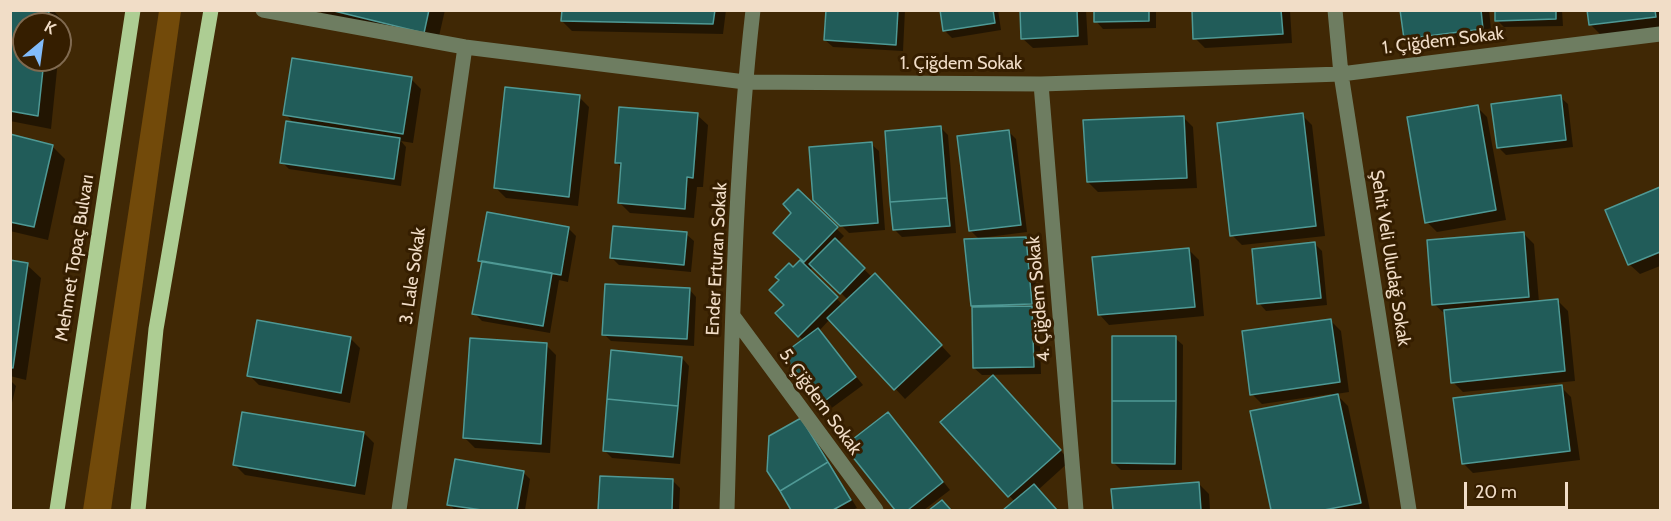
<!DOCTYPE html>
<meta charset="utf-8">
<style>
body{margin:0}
#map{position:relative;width:1671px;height:521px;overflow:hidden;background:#402805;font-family:Cabin,sans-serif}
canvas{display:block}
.frame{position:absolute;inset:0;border:12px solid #f1ddc7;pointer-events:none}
.north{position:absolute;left:12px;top:12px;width:60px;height:60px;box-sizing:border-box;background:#351e00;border:2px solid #806a50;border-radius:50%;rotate:29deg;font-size:16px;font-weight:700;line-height:24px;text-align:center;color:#f1ddc7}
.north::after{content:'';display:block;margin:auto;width:21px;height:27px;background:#82bcfa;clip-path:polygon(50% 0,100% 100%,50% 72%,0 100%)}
.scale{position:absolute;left:1464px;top:482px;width:104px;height:27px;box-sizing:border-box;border:3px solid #f1ddc7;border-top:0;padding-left:8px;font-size:18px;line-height:21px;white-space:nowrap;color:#f1ddc7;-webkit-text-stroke:4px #351e00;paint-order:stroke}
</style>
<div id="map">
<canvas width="1671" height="521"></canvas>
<div class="frame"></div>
<div class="north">K</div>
<div class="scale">20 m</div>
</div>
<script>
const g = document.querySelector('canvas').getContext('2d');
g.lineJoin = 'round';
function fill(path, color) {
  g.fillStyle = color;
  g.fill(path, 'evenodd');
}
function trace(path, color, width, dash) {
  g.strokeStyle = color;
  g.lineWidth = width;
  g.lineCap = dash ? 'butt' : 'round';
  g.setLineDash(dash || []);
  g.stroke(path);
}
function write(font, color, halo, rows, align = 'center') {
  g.font = font + ' Cabin,sans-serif';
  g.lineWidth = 6;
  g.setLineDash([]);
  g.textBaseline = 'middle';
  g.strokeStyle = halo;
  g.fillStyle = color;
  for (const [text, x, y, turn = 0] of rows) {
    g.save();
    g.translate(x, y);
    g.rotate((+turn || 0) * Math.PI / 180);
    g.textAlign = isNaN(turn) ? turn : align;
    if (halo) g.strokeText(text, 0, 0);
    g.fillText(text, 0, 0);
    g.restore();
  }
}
const green = new Path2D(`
 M159 11H181L111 510H83Z`);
const shadow = new Path2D(`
 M10 10H53L62 20 60 44V24H24V60H58L51 129 10 121Z
 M319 10H445L437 45 328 19Z
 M564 10H726L723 34 572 31 562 21Z
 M827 10H905L903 51 833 47 825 40Z
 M941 10H998L1001 30 952 38 944 30Z
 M1021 10H1086L1088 45 1033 48 1022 38Z
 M1096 10H1156V28L1103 29 1096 21Z
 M1194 10H1290L1292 43 1205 48 1195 38Z
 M1402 10H1489L1492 39 1416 49 1406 39Z
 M1497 10H1562L1563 26 1504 27 1497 20Z
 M1589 10H1660V28L1601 35 1591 25Z
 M411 79 421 89 413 143 401 141 406 147 401 186 289 169 282 162 295 124 285 114Z
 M579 97 589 107 578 206 506 198 495 187Z
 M1560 97 1568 104 1573 147 1506 155 1498 147Z
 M1477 107 1487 117 1506 220 1437 232 1427 222Z
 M697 115 708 125 703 187H697L694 218 630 213 620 203 622 168 616 162Z
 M1302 115 1312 125 1325 236 1242 245 1232 235Z
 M1183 117 1193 127 1197 188 1098 192 1088 182Z
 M941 128 948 135 956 233 902 237 895 230Z
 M1008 131 1016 139 1027 232 980 238V240L1026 238 1033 246 1038 311H1035L1039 315 1041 374 982 375 974 368 976 309 973 305 980 240 970 230Z
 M10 136 52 146 65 159 48 240 10 231Z
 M871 144 879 151 885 230 849 233 815 199Z
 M1660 189V266L1640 274 1629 264 1607 211Z
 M798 191 844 236 837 243 873 278 885 285 951 356 905 399 830 319 819 331 863 385 829 410 822 403 804 341 777 314 786 305 793 269 803 260 794 213ZM814 266 848 300 843 305 809 271Z
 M568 228 576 236 568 282 559 280 550 333 482 321 474 313 483 263 480 260Z
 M686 234 694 241 691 272 619 265 612 258Z
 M1524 234 1534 244 1539 302 1558 301 1568 311 1575 381 1463 392 1453 382 1445 314 1434 304Z
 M1315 244 1322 251 1327 305 1266 311 1259 303Z
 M1189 250 1199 260 1204 316 1109 325 1099 314Z
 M10 262 27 265 41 278 26 380 10 376Z
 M689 289 696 297 694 346 611 341 604 334Z
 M1331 321 1341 331 1349 392 1336 394 1348 406 1370 510H1273L1252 413 1331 397V394L1262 404 1252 394Z
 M350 338 360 348 350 403 259 385 249 375Z
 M1175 338 1183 345 1182 470H1121L1113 462Z
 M546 345 556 355 550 453 475 448 465 438Z
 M682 358 689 366 680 464 612 458 604 450Z
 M10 380 16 386 10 411Z
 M1003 387 1070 461 1038 490 1056 510H1006L1015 502 942 422Z
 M1561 387 1571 397 1580 460 1473 473 1463 463Z
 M895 421 950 490 924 510H897L846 446Z
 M808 427 857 508 852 510H793L769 471Z
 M364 433 374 443 365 495 245 475 235 465Z
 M523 472 530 479 525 510H455L449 504Z
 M602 478 673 481 680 488 679 510H600Z
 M1198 483 1209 494 1210 510H1115L1113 490Z`);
const building = new Path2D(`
 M10 10H49L48 24H24V60H44L38 116 10 111Z
 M330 10H429L424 33Z
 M562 10H715L713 24 561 21Z
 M826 10H898L896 45 824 40Z
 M940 10H993L995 23 943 31Z
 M1020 10H1077L1078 36 1021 39Z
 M1094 10H1149V21L1094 22Z
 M1192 10H1281L1283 34 1193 39Z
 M1400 10H1481L1483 29 1404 39Z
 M1495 10H1556V19L1495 21Z
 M1587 10H1655L1656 17 1589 25Z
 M292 58 412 77 403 134 283 115Z
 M505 87 580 95 569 197 494 188Z
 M1561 95 1566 140 1497 148 1491 104Z
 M1478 105 1496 210 1425 223 1407 117Z
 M619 107 698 113 693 178 687 177 685 209 618 203 621 163H615Z
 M1303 113 1316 226 1230 236 1217 123Z
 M1184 116 1187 178 1087 182 1083 120Z
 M286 121 400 138 394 179 280 163Z
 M941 126 947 198 890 202 885 131Z
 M1009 130 1021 225 969 231 957 136Z
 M10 134 53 145 34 227 10 222Z
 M872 142 878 223 840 226 813 200 809 147Z
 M1660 187V252L1628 265 1605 210Z
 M798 189 838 227 804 262 773 233 791 213 783 204Z
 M947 198 950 226 893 230 890 202Z
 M487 212 569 227 561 275 478 261Z
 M613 226 687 232 684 265 610 258Z
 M1524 232 1529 297 1432 305 1427 240Z
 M1026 237 1032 304 971 306 964 239Z
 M835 238 865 268 840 294 809 264Z
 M1315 242 1321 298 1257 304 1252 249Z
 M1189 248 1195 307 1098 315 1092 257Z
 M10 260 28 263 13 368 10 367Z
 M800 260 838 297 798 337 775 313 784 305 769 290 779 280 775 277 789 263 793 267Z
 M482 261 552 273 543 326 472 314Z
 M875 273 942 345 894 390 827 318Z
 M605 284 690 288 687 339 602 335Z
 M1558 299 1565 371 1451 383 1444 310Z
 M1032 306 1034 367 973 368 972 307Z
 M1331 319 1340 382 1250 395 1242 331Z
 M257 320 351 337 341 393 247 376Z
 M818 328 856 377 821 404 783 354Z
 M1112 336H1176V401H1112Z
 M470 338 547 343 541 444 463 438Z
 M611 350 682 357 678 406 607 399Z
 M993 375 1061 450 1008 497 940 422Z
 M1562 385 1570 451 1462 464 1453 398Z
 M1338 394 1361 503 1324 510H1271L1250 411Z
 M607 399 678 406 673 457 603 451Z
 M1112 401H1176L1175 464 1112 463Z
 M242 412 364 432 355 486 233 465Z
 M888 412 943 482 908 510H895L844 446Z
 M801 418 828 462 780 491 767 471 769 436Z
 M455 459 524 471 517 510H482L447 505Z
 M828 462 851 500 833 510H791L780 491Z
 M600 476 673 479 672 510H598Z
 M1199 482 1201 510H1113L1111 489Z
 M1034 484 1057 510H1003Z
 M942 500 951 510H929Z`);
const minor = new Path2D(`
 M263 10 465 47 745 82 1041 84 1341 74 1660 34
 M1335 10 1341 74 1409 510
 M1041 84 1076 510
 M733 316 876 510
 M399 510 465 47
 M727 510C732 344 734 176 753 10`);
const major = new Path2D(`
 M57 510 133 10
 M138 510 156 329 211 10`);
const streetNames = [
 ["1. Çiğdem Sokak",1443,41,-7],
 ["1. Çiğdem Sokak",961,64],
 ["Mehmet Topaç Bulvarı",75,258,-81],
 ["Şehit Veli Uludağ Sokak",1390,258,81],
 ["Ender Erturan Sokak",717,259,-87],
 ["3. Lale Sokak",413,276,-82],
 ["4. Çiğdem Sokak",1039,299,-95],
 ["5. Çiğdem Sokak",820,402,54]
];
fill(green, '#724a0a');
fill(shadow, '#0007');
fill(building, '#215c59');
trace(building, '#4f9995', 1.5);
trace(minor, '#6e7d61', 15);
trace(major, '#adcd93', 15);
write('18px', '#f1ddc7', '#351e00', streetNames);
</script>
